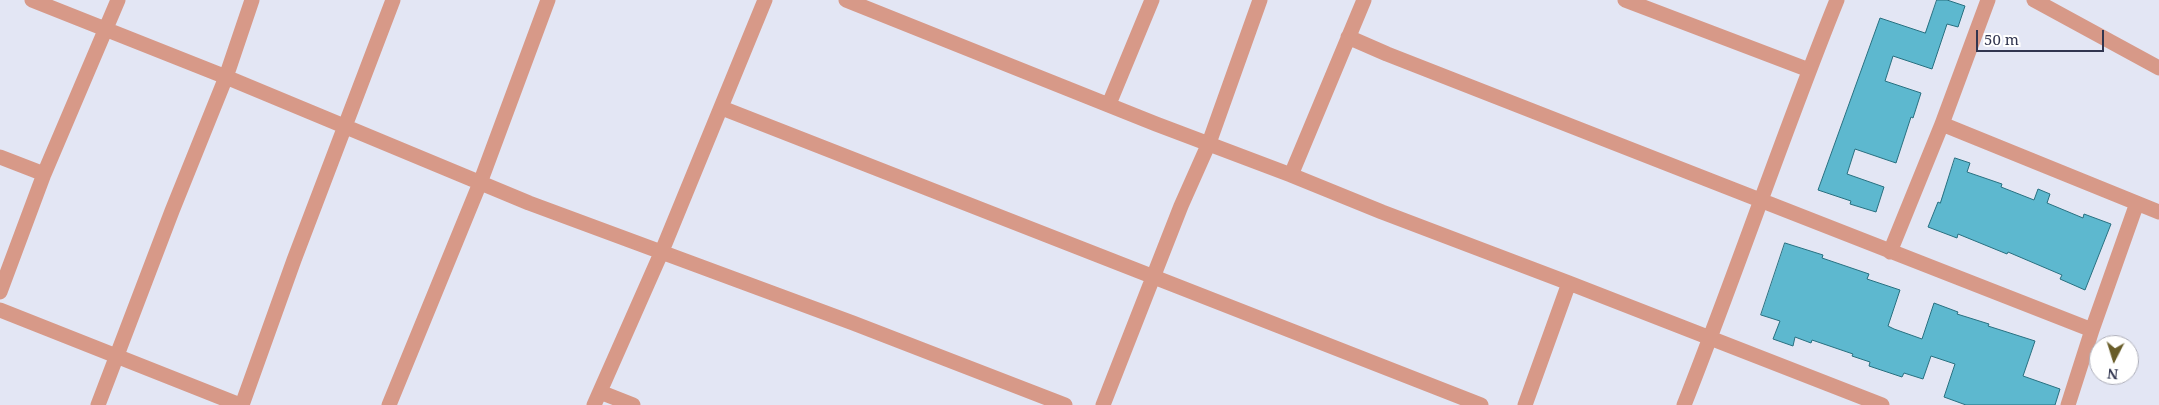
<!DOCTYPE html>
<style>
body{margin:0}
#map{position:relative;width:2159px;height:405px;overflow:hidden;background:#e3e6f4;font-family:"Noto Serif",serif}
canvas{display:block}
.north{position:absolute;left:2089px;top:335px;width:50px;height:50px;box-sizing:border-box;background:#fff;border:1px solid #adaeb9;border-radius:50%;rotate:185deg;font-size:14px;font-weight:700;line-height:20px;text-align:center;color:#31354f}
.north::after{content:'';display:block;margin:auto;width:18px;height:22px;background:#695d29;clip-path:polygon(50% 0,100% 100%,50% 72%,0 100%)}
.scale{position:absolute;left:1976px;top:30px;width:128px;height:22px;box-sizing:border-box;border:2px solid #31354f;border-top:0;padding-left:6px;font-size:15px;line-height:18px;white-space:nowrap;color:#31354f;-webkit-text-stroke:4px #fff;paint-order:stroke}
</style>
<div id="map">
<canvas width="2159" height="405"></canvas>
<div class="north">N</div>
<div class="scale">50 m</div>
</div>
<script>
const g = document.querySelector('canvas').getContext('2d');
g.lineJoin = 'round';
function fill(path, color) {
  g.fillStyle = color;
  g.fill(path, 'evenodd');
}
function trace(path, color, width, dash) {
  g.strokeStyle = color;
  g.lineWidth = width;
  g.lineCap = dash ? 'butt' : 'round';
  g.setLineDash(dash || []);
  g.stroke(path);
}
const building = new Path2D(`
 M1937 0H1947L1965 6 1958 27 1947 24 1932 69 1893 56 1885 81 1921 93 1913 118 1911 117 1896 163 1855 149 1847 174 1884 187 1876 212 1850 204 1851 201 1818 190 1880 18 1925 33Z
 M1955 158 1970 163 1967 172 2002 184 2001 187 2034 200 2038 189 2050 194 2047 203 2083 218 2084 214 2111 224 2085 290 2060 279 2062 275 2008 252 2007 254 1958 234 1957 238 1928 227 1938 202 1940 203Z
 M1785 243 1823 255 1822 258 1869 274 1867 279 1900 290 1888 326 1894 329 1922 339 1934 303 1958 312 1957 314 1989 324 1988 326 2035 341 2023 376 2060 389 2055 405H1966L1944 397 1955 364 1931 356 1923 379 1904 373 1902 377 1869 366 1870 362 1852 356 1853 354 1812 340 1811 343 1795 337 1793 346 1773 339 1780 321 1761 315Z`);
const street = new Path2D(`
 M32 0 226 77 529 203 853 323 1065 405
 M846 0 1156 124 1291 175 1382 212 1569 283 1882 405
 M1625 0 1809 70
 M2034 0 2159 68
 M1348 37 1387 54 2092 330
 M1109 104 1152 0
 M722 108 1481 405
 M1942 124 2159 212
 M0 157 44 174
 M1291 175 1364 0
 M1890 252 1942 124 1988 0
 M0 292 44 174 118 0
 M0 310 240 405
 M600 392 633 405
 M98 405 172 211 226 77 252 0
 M242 405 294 260 393 0
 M389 405 480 183 548 0
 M594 405 662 251 765 0
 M1103 405 1181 206 1209 143 1260 0
 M1525 405 1569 283
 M1684 405C1737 271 1783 134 1837 0
 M2068 405 2092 330 2137 203`);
fill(building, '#5db8cf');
trace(building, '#287080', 1);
trace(street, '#d79988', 15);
</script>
